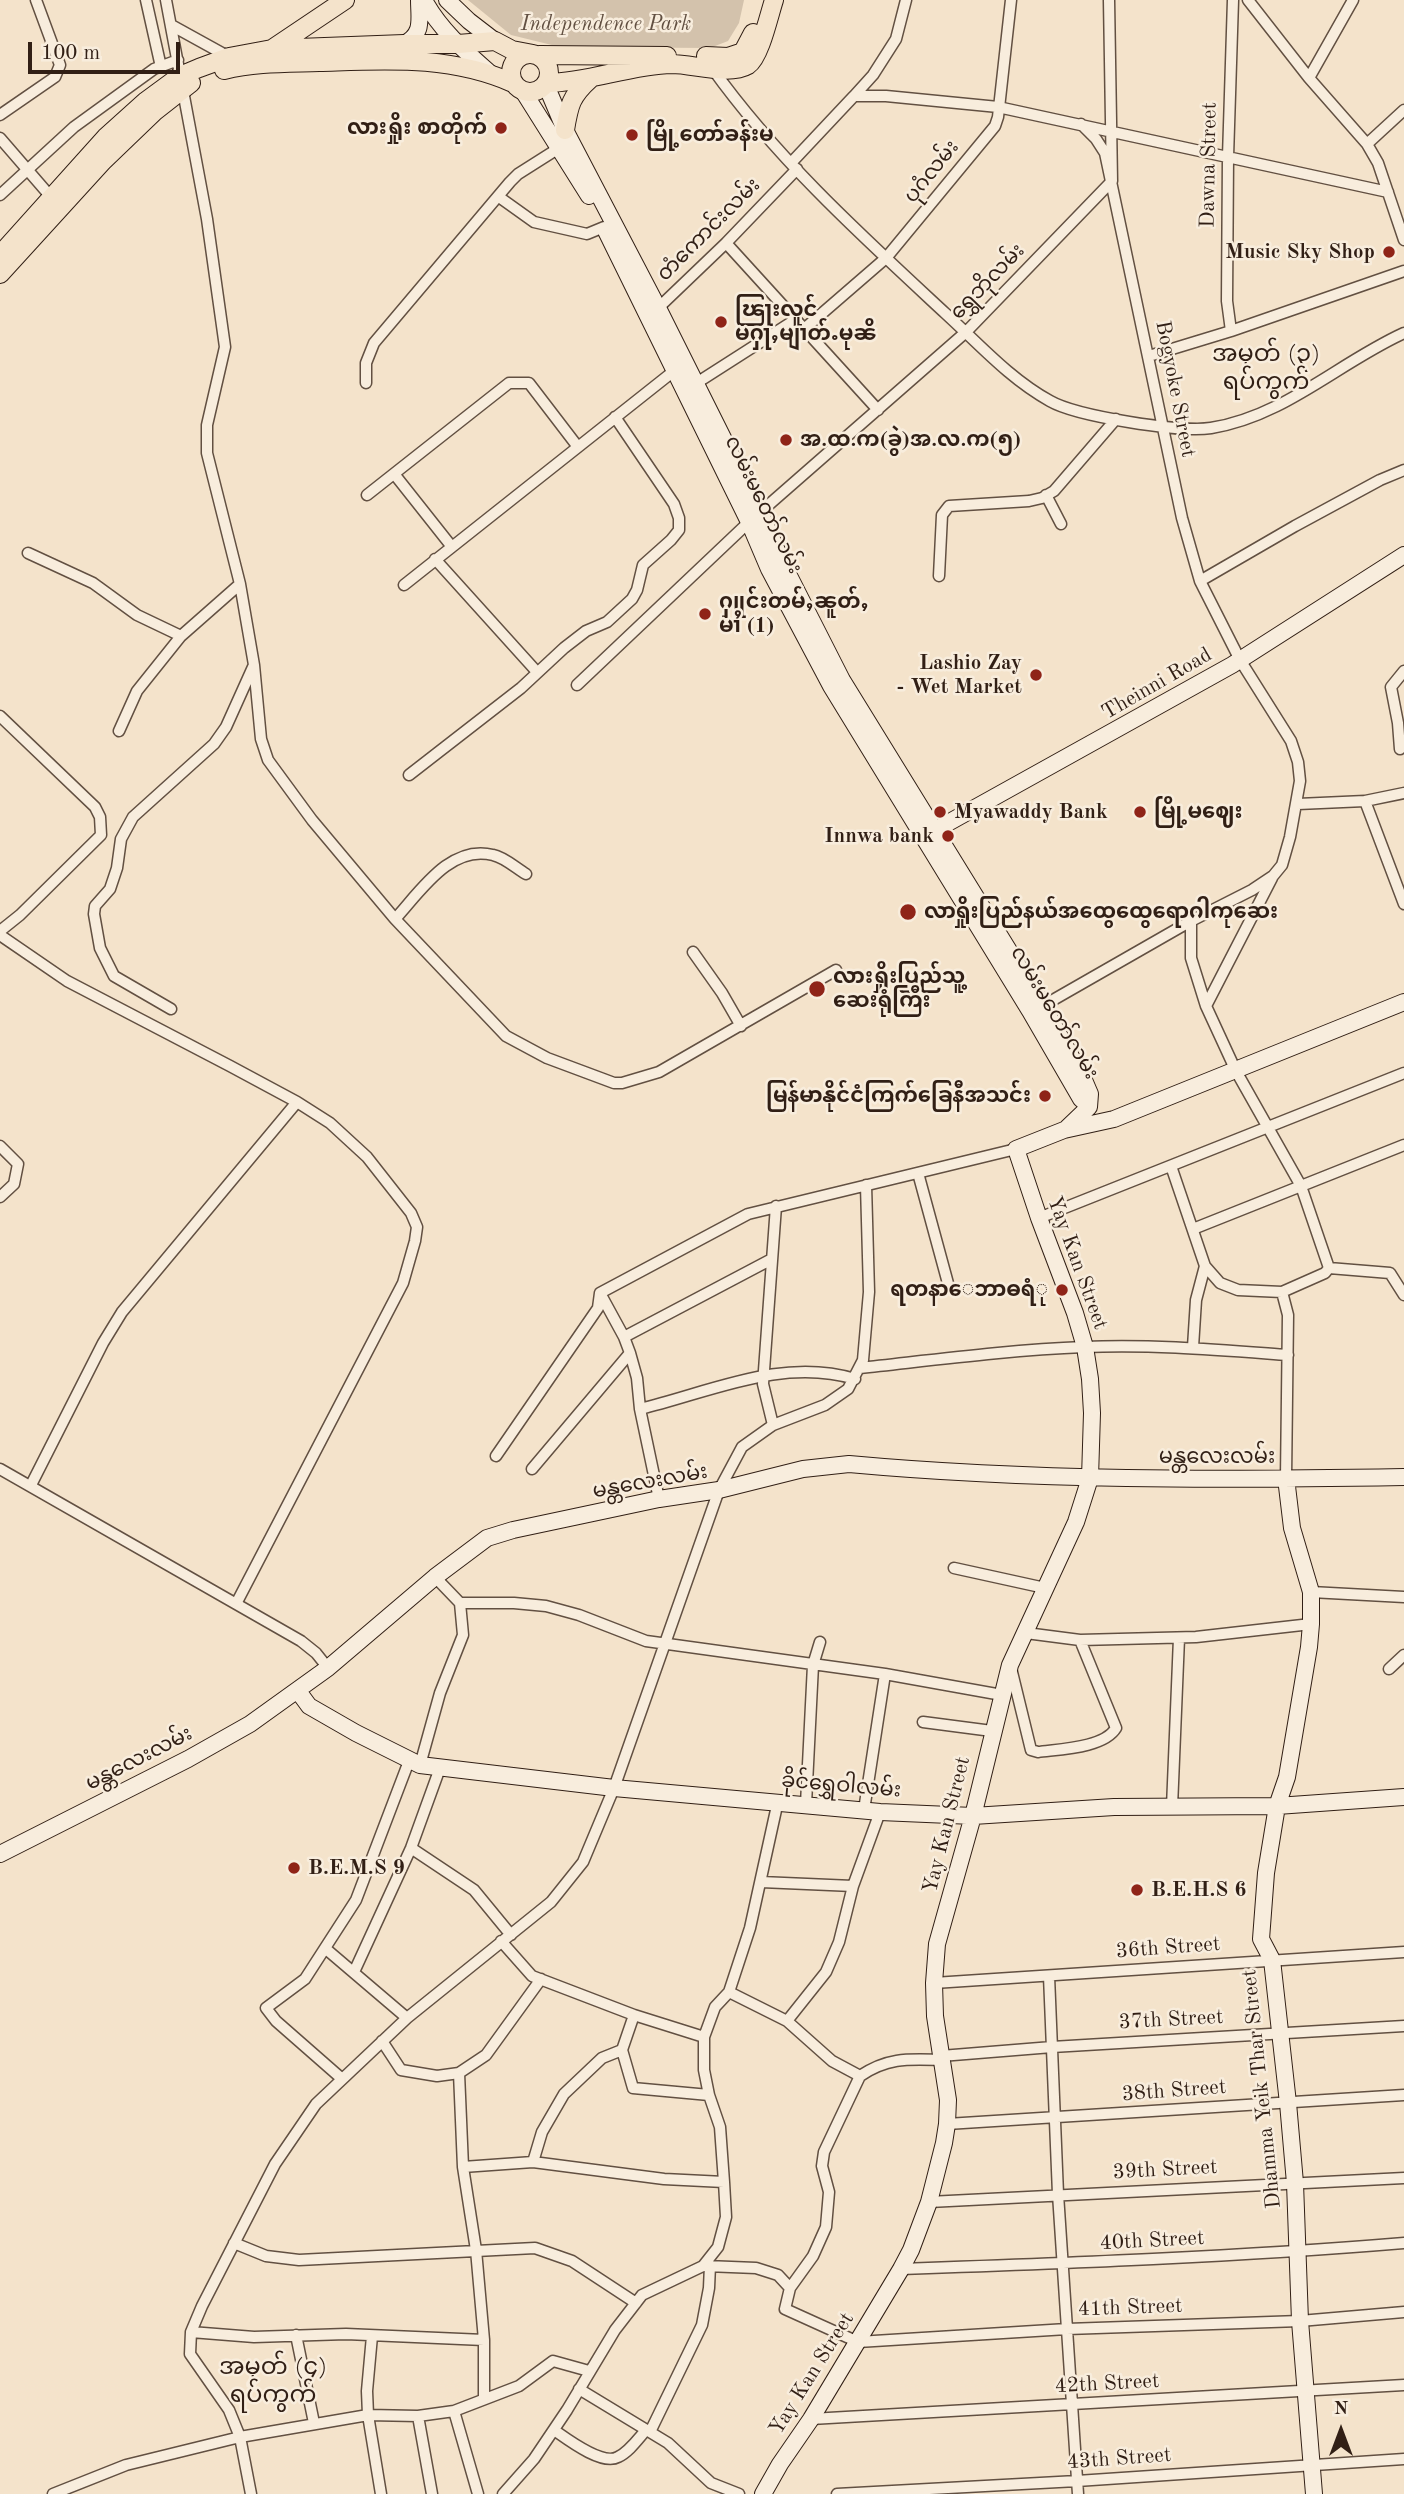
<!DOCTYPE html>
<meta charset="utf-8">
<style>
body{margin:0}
#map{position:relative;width:1404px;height:2494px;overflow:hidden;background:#f4e3cb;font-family:"Old Standard TT",serif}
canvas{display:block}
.north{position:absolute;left:1306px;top:2396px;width:70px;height:70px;-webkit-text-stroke:5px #f8eddd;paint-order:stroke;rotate:0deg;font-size:19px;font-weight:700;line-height:28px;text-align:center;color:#311f15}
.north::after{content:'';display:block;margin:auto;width:24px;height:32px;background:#311f15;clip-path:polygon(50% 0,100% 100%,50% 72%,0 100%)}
.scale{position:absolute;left:28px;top:42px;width:152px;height:32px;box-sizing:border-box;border:4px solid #311f15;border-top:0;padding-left:9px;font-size:21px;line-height:24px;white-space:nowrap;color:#311f15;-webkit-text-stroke:5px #f8eddd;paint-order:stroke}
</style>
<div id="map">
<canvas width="1404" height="2494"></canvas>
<div class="north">N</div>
<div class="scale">100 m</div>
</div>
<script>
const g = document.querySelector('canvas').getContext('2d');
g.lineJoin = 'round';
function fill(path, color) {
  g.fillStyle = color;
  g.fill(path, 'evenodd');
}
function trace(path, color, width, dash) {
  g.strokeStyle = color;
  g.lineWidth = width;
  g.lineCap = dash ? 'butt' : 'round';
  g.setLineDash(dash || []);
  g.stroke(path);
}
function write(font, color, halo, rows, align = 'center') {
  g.font = font + ' "Old Standard TT","Noto Sans Myanmar",serif';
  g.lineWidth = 5;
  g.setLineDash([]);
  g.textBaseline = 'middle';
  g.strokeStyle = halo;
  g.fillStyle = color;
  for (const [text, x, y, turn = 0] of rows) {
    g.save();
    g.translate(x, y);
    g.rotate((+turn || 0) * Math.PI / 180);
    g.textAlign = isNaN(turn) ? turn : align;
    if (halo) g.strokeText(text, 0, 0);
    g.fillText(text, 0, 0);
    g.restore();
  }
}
const green = new Path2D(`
 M468 0H744L739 23 728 41 710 48 560 47 511 35Z`);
const street = new Path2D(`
 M146 0 161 67
 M166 0 207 219 225 347 207 425V453L240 584 254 665 261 739 268 760 312 820 395 919 506 1036 547 1058 614 1083H622L659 1072 836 970
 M1248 0 1309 78 1367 144 1378 163 1404 240
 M171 25 229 57
 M712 68C777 159 863 237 945 313 979 344 1010 379 1050 401 1076 416 1181 433 1211 428 1285 416 1338 363 1404 333
 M1309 78 1353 0
 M854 96 873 75 896 39 906 0
 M0 115 55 77 60 65 36 0
 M0 138 51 197
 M1367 144 1404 110
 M791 163 854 96H886L998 107 1388 192
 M0 195 74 127 154 69 178 60
 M499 197 534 222 587 234 604 227
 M726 243 878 410
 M655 311 726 243 797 169
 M804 329 886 258 995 126 998 117 1011 0
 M1231 331 1227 301 1228 157 1233 0
 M1149 356 1231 331 1404 271
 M366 383V363L374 343 510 182 518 174 559 148
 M695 384 795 320
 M395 475 452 547
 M367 495 509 383H529L578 447
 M1046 495 1061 524
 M28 553 93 583 137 615 181 636
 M435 559 537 672
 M939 576 942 515 949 506 1029 501 1042 498 1054 491 1116 419
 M1200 581 1295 526 1380 480 1404 470
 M404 585 679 367
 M577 685 749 522 966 332 1112 181 1109 0
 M0 716 95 807 100 817 101 835 20 915 0 931
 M119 731 137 691 181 636 240 584
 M1400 749 1398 723 1391 687 1404 671
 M409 775 521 688 564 648 586 631 607 622 632 599 637 590 643 565 671 540 679 530V518L674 504 615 417
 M1365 801 1404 793
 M1298 804 1365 801 1404 904
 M395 919C420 892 450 844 493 855 504 857 516 868 526 874
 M0 935 67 981 230 1066 297 1102 330 1123 367 1157 411 1213 417 1227 415 1241 403 1283 237 1602
 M693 952 722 993 741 1026
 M1206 1006 1272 878
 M1039 1008 1191 921 1252 890 1273 876 1282 865 1290 837 1300 781 1298 762 1291 741 1240 660 1200 581 1182 518 1105 153 1096 139 1081 124
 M171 1009 114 976 100 948 94 914 95 906 110 889 117 868 121 839 133 817 214 744 226 727 253 667
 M0 1146 18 1164 14 1184 0 1197
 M1171 1166 1205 1266 1220 1283 1238 1290 1282 1292 1325 1273 1329 1268 1301 1186 1236 1071 1206 1006 1191 958V921
 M918 1173 949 1287
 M1039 1218 1404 1073
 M1193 1229 1404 1145
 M1329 1268 1390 1273 1404 1295
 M1282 1292 1288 1315 1286 1478
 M600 1293 624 1337 630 1353 637 1378 640 1409 659 1499
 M624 1337 770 1260
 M1193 1347 1196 1300 1205 1266
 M860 1368C934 1360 1009 1350 1084 1347 1152 1344 1220 1350 1288 1355
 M640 1409C711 1392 782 1357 855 1379
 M773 1425 763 1384 776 1206
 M496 1456 598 1308 600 1293 748 1214 1016 1149
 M0 1469 301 1641 316 1653 328 1668
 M532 1469 630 1353
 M31 1485 103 1343 122 1312 297 1102
 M954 1568 1045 1588
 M435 1577 460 1603H514L546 1606 579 1615 646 1641 885 1674 1002 1695
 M1311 1592 1404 1597
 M1026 1633 1080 1640 1196 1637 1311 1624
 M1011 1668 1031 1750 1038 1752C1060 1749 1104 1748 1116 1728L1080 1640
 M1389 1669 1404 1655
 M923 1722 992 1731
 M420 1765 440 1693 463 1635 460 1603
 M806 1804 813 1665 820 1642
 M1172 1807 1179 1638
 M864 1810 885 1674
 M411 1848 474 1890 511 1935
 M761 1882 853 1886
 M501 1941 532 1976 634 2015 704 2037
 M326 1949 407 2018
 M354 1972 411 1848 440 1768
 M1049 1976 1058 2194 1078 2494
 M934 1983 1404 1952
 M729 1992 750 1928 778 1801
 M787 2021 826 1972 839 1942 853 1886 880 1812
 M382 2041 401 2070 437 2076 459 2073 486 2055 541 1979
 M622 2050 633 2088 709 2095
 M941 2056 1052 2047 1404 2026
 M459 2073 463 2167 476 2250 484 2340V2398
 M860 2076 824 2152 822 2166 829 2192 826 2227 813 2256 790 2288 785 2309 858 2342 1067 2329 1300 2321 1404 2312
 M341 2078 276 2021 266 2008 305 1979 356 1900 409 1761
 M947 2124 1404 2095
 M533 2162 542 2132 564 2094 602 2058 622 2050 634 2015
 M463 2167 533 2162 664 2179 724 2182
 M929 2202 1404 2178
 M234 2243 266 2256 299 2260 535 2248 572 2261 636 2303
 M706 2266 756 2268 778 2275 790 2288
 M901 2269C1069 2263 1237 2257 1404 2243
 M191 2332 254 2337 346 2334 484 2340
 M296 2335 314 2423
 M372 2336 367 2391 368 2415 381 2494
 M579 2389 668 2443 711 2483 739 2494
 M454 2411 478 2494
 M418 2416 432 2494
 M811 2419 1404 2385
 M554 2430C567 2439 602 2466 618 2457 629 2452 638 2439 646 2430
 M650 2432 702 2325 709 2288 710 2265
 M53 2494 126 2465 240 2437 368 2415 418 2416 454 2411 519 2386 553 2361 589 2371
 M251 2494 240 2437 229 2410 190 2354 191 2332 202 2306 275 2164 316 2104 407 2018 551 1902 583 1862 614 1788 719 1490 742 1447 773 1425 825 1405 848 1389 863 1360 869 1292 866 1185
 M503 2494 534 2459 567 2410 615 2330 642 2295 703 2266 718 2247 726 2217 724 2182 720 2127 709 2095 704 2070V2037L715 2007 729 1992 787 2021 832 2061 860 2076C888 2057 909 2059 941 2060
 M837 2494 1077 2481 1404 2459`);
const secondary = new Path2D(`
 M424 0C440 30 466 52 491 74
 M447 0 469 21 495 41
 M404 44C424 34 419 19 419 0
 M546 85 565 130 658 308 760 512 783 564 842 680 1043 1006 1084 1080 1090 1094 1089 1107 1067 1128
 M523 91 589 196
 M606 231 749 522 769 569 831 686 1030 1011 1081 1099 1088 1105
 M928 834 1232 665 1404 555
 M1286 1478 1292 1528 1311 1592V1624L1309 1647 1287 1777 1277 1806 1266 1873 1261 1939 1272 1960 1288 2103 1295 2183 1300 2321 1314 2494
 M298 1691 309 1706 356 1733 420 1765 614 1788 880 1812 973 1816 1114 1807 1277 1806 1404 1797
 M0 1854 188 1759 250 1724 328 1668 435 1577 487 1538 513 1530 659 1499 719 1490 803 1469 849 1464C1034 1481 1219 1480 1404 1477
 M763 2494 780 2464 811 2419 901 2269 911 2250 929 2202 944 2143 947 2124 948 2100 935 2016 934 1983 937 1944 973 1816 1010 1665 1076 1522 1090 1478 1092 1413 1090 1379 1085 1347 1075 1313 1039 1218 1016 1149 1064 1130 1114 1119 1404 1002`);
const primary = new Path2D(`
 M272 49 345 0
 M511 73a19 19 0 1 1 38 0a19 19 0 1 1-38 0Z
 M539 55 667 56
 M706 56 728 57 743 52 753 33
 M224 70C255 62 287 63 319 62 387 60 449 55 513 83
 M548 83C590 82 630 65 672 64 693 64 729 76 748 65 760 57 769 15 774 0
 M565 130C569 105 571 96 590 79
 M0 255 106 137 146 101 180 76 199 68 229 57 272 49 404 44H458L495 41 512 50 533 54
 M0 274 103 161 154 112 191 83`);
const markers = [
 [501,128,7,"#8f2418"],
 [632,135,7,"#8f2418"],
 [1389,252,7,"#8f2418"],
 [721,322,7,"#8f2418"],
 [786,440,7,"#8f2418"],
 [705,614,7,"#8f2418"],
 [1036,675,7,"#8f2418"],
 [940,812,7,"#8f2418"],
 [1140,812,7,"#8f2418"],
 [948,836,7,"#8f2418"],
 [908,912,9,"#8f2418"],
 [817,989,9,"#8f2418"],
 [1045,1096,7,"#8f2418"],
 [1062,1290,7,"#8f2418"],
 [294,1868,7,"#8f2418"],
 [1137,1890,7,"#8f2418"]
];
const parkNames = [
 ["Independence Park",606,24]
];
const poiNames = [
 ["လားရှိုး စာတိုက်",487,128,"right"],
 ["မြို့တော်ခန်းမ",646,135],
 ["Music Sky Shop",1375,252,"right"],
 ["ၽြႃးလူင်",735,310],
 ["မႁႃႇမျၢတ်ႉမုၼိ",735,334],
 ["အ.ထ.က(ခွဲ)အ.လ.က(၅)",800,440],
 ["ႁူင်းတမ်ႇၼူတ်ႇ",719,602],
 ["မၢႆ (1)",719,626],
 ["Lashio Zay",1022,663,"right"],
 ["- Wet Market",1022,687,"right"],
 ["Myawaddy Bank",954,812],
 ["မြို့မဈေး",1154,812],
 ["Innwa bank",934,836,"right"],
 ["လာရှိုးပြည်နယ်အထွေထွေရောဂါကုဆေး",924,912],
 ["လားရှိုးပြည်သူ့",833,977],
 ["ဆေးရုံကြီး",833,1001],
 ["မြန်မာနိုင်ငံကြက်ခြေနီအသင်း",1031,1096,"right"],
 ["ရတနာေဘာဓရံု",1048,1290,"right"],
 ["B.E.M.S 9",308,1868],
 ["B.E.H.S 6",1151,1890]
];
const streetNames = [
 ["Dawna Street",1209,165,-89],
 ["ပုဂံလမ်း",932,172,-51],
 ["တံကောင်းလမ်း",709,230,-45],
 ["ရွှေဘိုလမ်း",988,282,-46],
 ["Bogyoke Street",1175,389,79],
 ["လမ်းမတော်လမ်း",763,505,64],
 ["Theinni Road",1157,684,-30],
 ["လမ်းမတော်လမ်း",1054,1013,59],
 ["Yay Kan Street",1077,1263,70],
 ["မန္တလေးလမ်း",1217,1457],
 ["မန္တလေးလမ်း",650,1482,-10],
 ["မန္တလေးလမ်း",139,1759,-27],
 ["ခိုင်ရွှေဝါလမ်း",841,1786,5],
 ["Yay Kan Street",947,1825,-76],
 ["36th Street",1168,1948,-4],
 ["37th Street",1171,2020,-3],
 ["Dhamma Yeik Thar Street",1262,2089,-96],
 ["38th Street",1174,2091,-4],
 ["39th Street",1165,2170,-3],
 ["40th Street",1152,2241,-3],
 ["41th Street",1130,2308,-2],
 ["Yay Kan Street",812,2374,-58],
 ["42th Street",1107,2384,-3],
 ["43th Street",1119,2459,-4]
];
const quarterNames = [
 ["အမှတ် (၃)",1266,355],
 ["ရပ်ကွက်",1266,383],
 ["အမှတ် (၄)",273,2368],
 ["ရပ်ကွက်",273,2396]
];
fill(green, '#d3c2ac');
trace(street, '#625042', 13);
trace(secondary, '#311f15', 18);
trace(primary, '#311f15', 20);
trace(street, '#f8eddd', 10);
trace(secondary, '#f8eddd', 16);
trace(primary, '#f4e3cb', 18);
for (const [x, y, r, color] of markers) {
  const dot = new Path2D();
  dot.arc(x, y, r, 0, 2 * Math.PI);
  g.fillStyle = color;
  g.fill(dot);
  trace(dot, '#f8eddd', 2.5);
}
write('italic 21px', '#625042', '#f8eddd', parkNames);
write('bold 21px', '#311f15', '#f8eddd', poiNames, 'left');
write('21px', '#311f15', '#f8eddd', streetNames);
write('24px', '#311f15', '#f8eddd', quarterNames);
</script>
